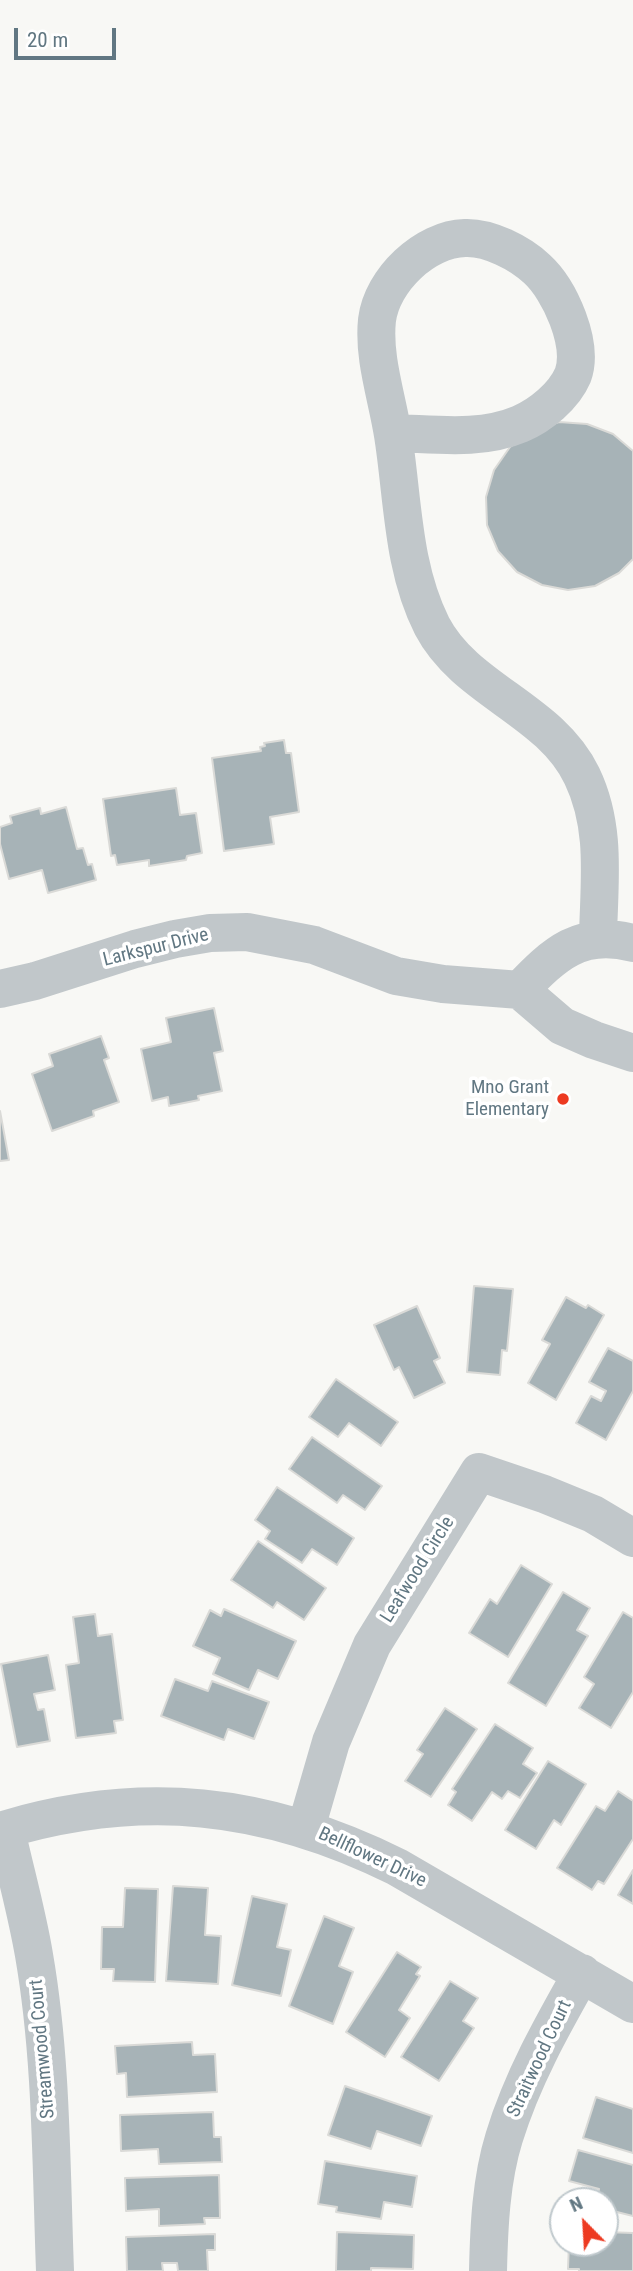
<!DOCTYPE html>
<style>
body{margin:0}
#map{position:relative;width:633px;height:2271px;overflow:hidden;background:#f8f8f5;font-family:"Roboto Condensed",sans-serif}
canvas{display:block}
.north{position:absolute;left:549px;top:2187px;width:70px;height:70px;box-sizing:border-box;background:#fff;border:2px solid #c0c9cd;border-radius:50%;rotate:336deg;font-size:19px;font-weight:700;line-height:28px;text-align:center;color:#617782}
.north::after{content:'';display:block;margin:auto;width:24px;height:32px;background:#ed3a21;clip-path:polygon(50% 0,100% 100%,50% 72%,0 100%)}
.scale{position:absolute;left:14px;top:28px;width:102px;height:32px;box-sizing:border-box;border:4px solid #617782;border-top:0;padding-left:9px;font-size:21px;line-height:24px;white-space:nowrap;color:#617782;-webkit-text-stroke:5px #fff;paint-order:stroke}
</style>
<div id="map">
<canvas width="633" height="2271"></canvas>
<div class="north">N</div>
<div class="scale">20 m</div>
</div>
<script>
const g = document.querySelector('canvas').getContext('2d');
g.lineJoin = 'round';
function fill(path, color) {
  g.fillStyle = color;
  g.fill(path, 'evenodd');
}
function trace(path, color, width, dash) {
  g.strokeStyle = color;
  g.lineWidth = width;
  g.lineCap = dash ? 'butt' : 'round';
  g.setLineDash(dash || []);
  g.stroke(path);
}
function write(font, color, halo, rows, align = 'center') {
  g.font = font + ' "Roboto Condensed",sans-serif';
  g.lineWidth = 7;
  g.setLineDash([]);
  g.textBaseline = 'middle';
  g.strokeStyle = halo;
  g.fillStyle = color;
  for (const [text, x, y, turn = 0] of rows) {
    g.save();
    g.translate(x, y);
    g.rotate((+turn || 0) * Math.PI / 180);
    g.textAlign = isNaN(turn) ? turn : align;
    if (halo) g.strokeText(text, 0, 0);
    g.fillText(text, 0, 0);
    g.restore();
  }
}
const building = new Path2D(`
 M559 422 587 424 613 434 633 451V559L619 573 595 586 568 590 542 585 517 572 498 551 487 525 486 497 494 470 510 447 533 431Z
 M284 740 286 753H291L299 812 270 817 274 844 224 851 212 758 261 751 260 747 265 746 264 743Z
 M176 788 180 815 196 813 202 853 187 856 186 860 149 866V860L117 865 115 855 111 856 103 799Z
 M66 807 77 849 83 848 88 865 92 864 96 880 48 893 42 870 9 879 0 844V827L12 823 10 816 40 808 41 814Z
 M214 1008 223 1051 214 1053 222 1091 198 1096 199 1100 169 1106 168 1097 152 1101 141 1049 171 1042 166 1018Z
 M101 1036 109 1058 104 1060 119 1102 93 1111 94 1116 52 1131 32 1074 53 1066 49 1054Z
 M0 1111 9 1160 0 1161Z
 M474 1286 513 1289 507 1351 502 1350 500 1375 467 1372Z
 M566 1297 586 1308 588 1305 604 1315 556 1400 528 1383 550 1344 542 1340Z
 M417 1306 440 1358 434 1361 445 1383 414 1398 399 1367 394 1370 374 1325Z
 M608 1348 633 1361V1391L606 1440 576 1423 591 1396 601 1401 606 1391 589 1382Z
 M336 1379 398 1422 381 1446 349 1423 338 1437 309 1417Z
 M312 1437 382 1486 365 1510 343 1495 337 1503 289 1469Z
 M277 1487 354 1538 337 1565 312 1549 302 1563 265 1539 270 1531 255 1520Z
 M258 1541 326 1588 304 1620 277 1602 273 1608 231 1580Z
 M521 1565 552 1584 508 1657 469 1633 490 1599 497 1604Z
 M563 1592 590 1608 577 1630 588 1636 546 1706 508 1683Z
 M224 1609 296 1641 278 1679 258 1670 249 1690 213 1674 220 1658 193 1646 210 1610 221 1616Z
 M623 1612 633 1618V1692L611 1728 579 1708 594 1684 584 1677Z
 M95 1614 98 1636 112 1634 123 1720 114 1721 116 1733 76 1738 66 1665 79 1663 73 1617Z
 M48 1655 55 1690 34 1694 38 1710 44 1709 50 1741 17 1747 1 1664Z
 M175 1679 208 1691 212 1681 269 1702 254 1739 228 1729 224 1740 161 1716Z
 M445 1708 477 1729 431 1797 405 1781 423 1754 417 1750Z
 M495 1724 533 1748 523 1764 537 1773 520 1798 508 1791 502 1799 492 1792 472 1821 448 1805 456 1792 452 1789Z
 M548 1761 586 1784 561 1825 554 1820 536 1849 505 1830Z
 M618 1791 633 1801V1839L604 1884 598 1881 592 1890 557 1868 596 1806 605 1811Z
 M633 1870V1904L618 1895Z
 M173 1886 208 1888 205 1935 221 1936 218 1984 166 1981Z
 M125 1888 158 1889 155 1982 113 1981 114 1969H101L102 1927H123Z
 M252 1896 287 1904 277 1947 291 1950 281 1996 232 1985Z
 M324 1916 354 1928 339 1966 353 1972 333 2024 289 2006Z
 M397 1952 421 1967 416 1974 420 1976 399 2010 410 2018 385 2057 346 2032Z
 M450 1981 478 1998 463 2021 474 2028 439 2081 401 2057Z
 M192 2042 193 2055 215 2054 217 2092 127 2097 126 2073 117 2074 115 2046Z
 M345 2086 432 2116 421 2146 377 2131 371 2149 328 2135Z
 M596 2097 633 2109V2153L583 2138Z
 M213 2112 214 2137H221L222 2162 159 2164 158 2149 121 2151 120 2115Z
 M578 2150 633 2165V2216L605 2209V2201H596L599 2189 569 2181Z
 M325 2161 417 2176 412 2207 384 2202 381 2219 336 2212 337 2207 318 2204Z
 M219 2175 220 2218H204L205 2224 159 2226V2209L126 2211 125 2178Z
 M337 2232 414 2235 413 2269 371 2268V2271H336Z
 M605 2232 633 2233V2271H579V2269H568L569 2243H605Z
 M215 2234V2250H207L208 2271H178L177 2263H162L163 2271H127L126 2237Z`);
const minor = new Path2D(`
 M393 433C435 434 480 441 520 424 541 415 564 396 573 375 584 344 560 290 537 269 520 253 489 237 465 238 425 239 382 280 377 320 373 358 387 397 393 435 403 498 402 567 432 626 466 691 550 709 582 776 607 828 599 882 598 938
 M0 989 35 981 135 949 175 939 210 933 247 932 314 945 396 976 443 984 520 990 562 1026 594 1040 633 1053
 M520 990C554 954 581 929 633 943
 M306 1828 331 1742 372 1645 479 1472 544 1494 593 1514 633 1538
 M6 1830C15 1871 27 1913 34 1955 52 2059 51 2166 55 2271
 M0 1831C141 1788 266 1802 397 1867L633 2004
 M488 2271C489 2227 491 2180 504 2138 522 2079 552 2026 582 1973`);
const markers = [
 [563,1099,7,"#ed3a21"]
];
const streetNames = [
 ["Larkspur Drive",156,948,-14],
 ["Leafwood Circle",418,1570,-58],
 ["Bellflower Drive",372,1858,25],
 ["Streamwood Court",43,2049,-95],
 ["Straitwood Court",540,2059,-65]
];
const poiNames = [
 ["Mno Grant",549,1088],
 ["Elementary",549,1110]
];
fill(building, '#a7b3b7');
trace(building, '#dadad7', 2);
trace(minor, '#c1c7ca', 38);
for (const [x, y, r, color] of markers) {
  const dot = new Path2D();
  dot.arc(x, y, r, 0, 2 * Math.PI);
  g.fillStyle = color;
  g.fill(dot);
  trace(dot, '#fff', 2.5);
}
write('19px', '#617782', '#fff', streetNames);
write('19px', '#617782', '#fff', poiNames, 'right');
</script>
